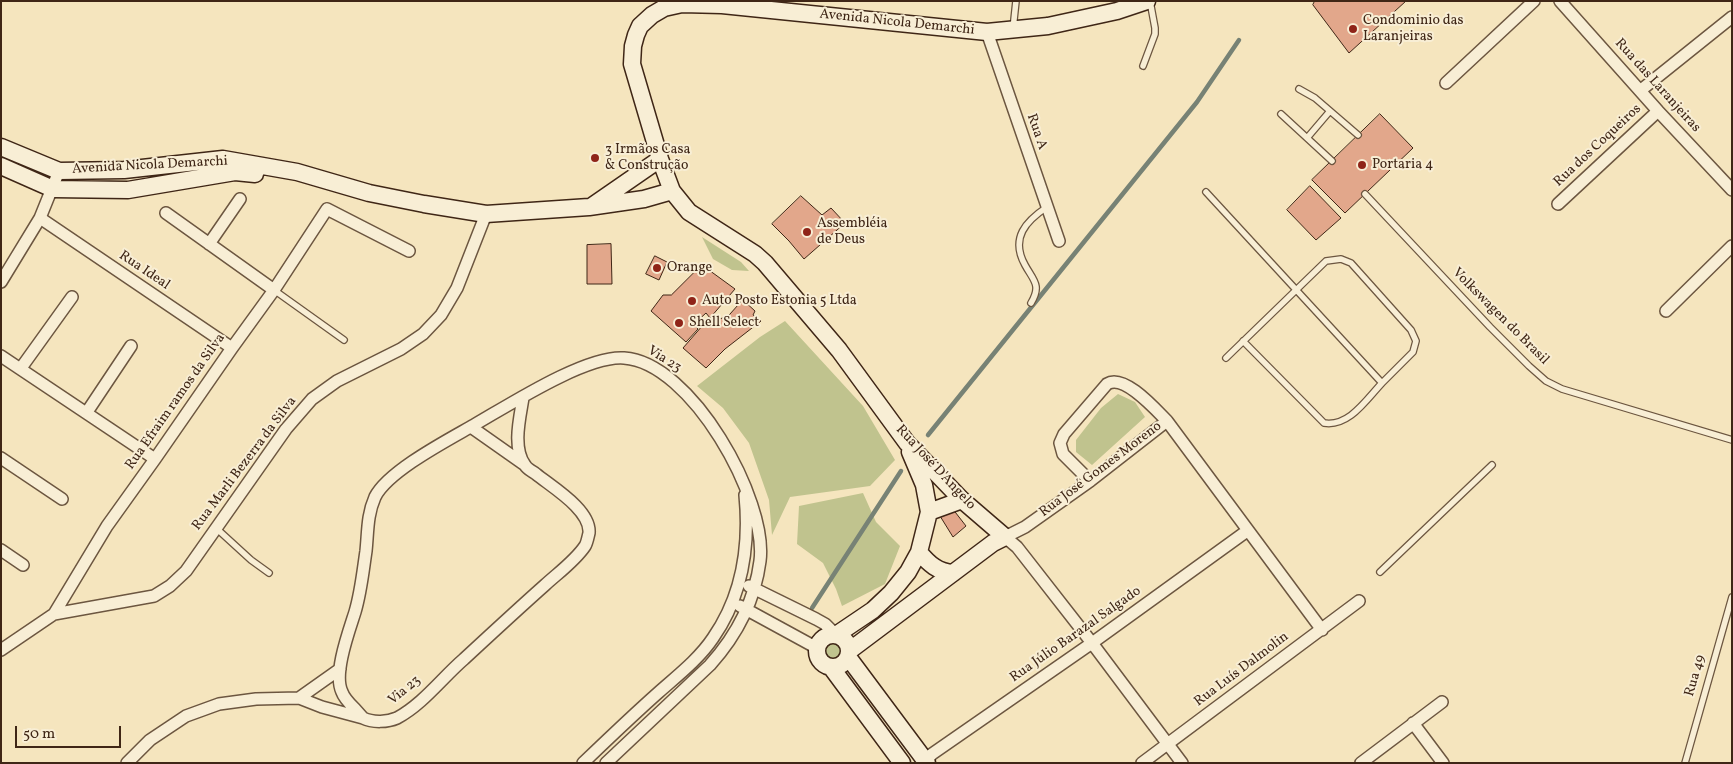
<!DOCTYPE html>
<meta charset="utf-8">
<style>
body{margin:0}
#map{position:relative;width:1733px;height:764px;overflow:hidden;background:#f5e5be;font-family:Vollkorn,serif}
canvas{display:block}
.frame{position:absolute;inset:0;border:2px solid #3f2616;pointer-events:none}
.scale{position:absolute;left:15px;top:726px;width:106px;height:22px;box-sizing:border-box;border:2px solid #3f2616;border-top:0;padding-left:6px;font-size:15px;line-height:18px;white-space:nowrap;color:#3f2616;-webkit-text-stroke:4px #f8eed5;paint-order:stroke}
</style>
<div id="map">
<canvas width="1733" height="764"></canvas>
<div class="frame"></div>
<div class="scale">50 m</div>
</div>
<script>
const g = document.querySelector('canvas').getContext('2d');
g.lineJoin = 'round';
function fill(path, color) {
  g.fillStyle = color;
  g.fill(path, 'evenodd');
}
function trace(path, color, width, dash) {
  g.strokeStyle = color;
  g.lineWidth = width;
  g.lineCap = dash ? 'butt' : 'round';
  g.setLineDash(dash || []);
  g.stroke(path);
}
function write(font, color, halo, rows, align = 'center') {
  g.font = font + ' Vollkorn,serif';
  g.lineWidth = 4;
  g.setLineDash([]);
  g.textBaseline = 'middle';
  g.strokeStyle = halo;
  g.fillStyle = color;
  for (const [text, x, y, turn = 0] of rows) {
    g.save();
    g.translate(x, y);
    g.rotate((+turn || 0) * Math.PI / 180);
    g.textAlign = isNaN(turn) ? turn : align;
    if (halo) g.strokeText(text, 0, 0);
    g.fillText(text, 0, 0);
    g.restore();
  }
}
const green = new Path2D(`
 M702 237 741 262 749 271 732 270 713 259Z
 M785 321 863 406 895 460 870 486 790 497 772 535 769 500 749 443 723 408 697 386 760 337Z
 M1118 394 1135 402 1145 417 1092 465 1076 452V440L1101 408Z
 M863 493 876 522 900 546 885 584 842 606 836 589 823 563 797 544 799 506Z
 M821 652a12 12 0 1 1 24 0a12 12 0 1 1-24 0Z`);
const stream = new Path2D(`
 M928 435 1197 102 1239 40
 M812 608 901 471`);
const building = new Path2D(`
 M1315 1H1406L1349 53 1313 5Z
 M1380 114 1413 148 1345 213 1312 180Z
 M1310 186 1341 218 1316 240 1287 210Z
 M801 196 822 215 831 208 845 223 804 259 789 241 772 224Z
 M611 244 612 284H587V245Z
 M655 256 667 262 659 280 646 274Z
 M702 265 735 289 710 318 706 313 694 324 698 329 686 342 651 311 663 295H671Z
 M743 300 755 311 753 315 761 321 725 349 706 368 683 348 703 325 728 316Z
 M952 508 966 526 953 537 940 516Z`);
const lane = new Path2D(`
 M1013 29 1016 1
 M1143 66 1155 34V28L1150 1
 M1299 89 1315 98 1358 135
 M1281 114 1332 161
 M1307 138 1330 111
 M1206 192 1382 383 1413 352 1416 341 1411 330 1351 263 1341 259 1326 261 1226 358
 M1365 194 1490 327 1529 366 1546 381 1562 389 1732 440
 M274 290 344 340
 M1031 303C1042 285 1033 280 1025 265 1010 238 1026 221 1047 207
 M1243 341 1324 423C1349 427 1366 400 1382 383
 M216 528 251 560 269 573
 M1380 572 1492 465
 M1685 763 1732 597`);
const street = new Path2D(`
 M1560 1 1658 111 1732 190
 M987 32 1059 241
 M1446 83 1534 1
 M1641 90 1732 17
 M1558 204 1658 111
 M166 213 274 290
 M40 218 232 348
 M209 244 240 199
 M1 282 40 218 59 171
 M1666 311 1732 246
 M1 356 155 459
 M21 368 72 297
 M523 398C520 417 512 448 525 465 527 469 532 471 536 474 552 487 591 510 589 533 588 537 587 543 585 546 575 561 558 573 545 585 518 609 491 634 464 659 442 678 423 704 397 718 388 722 373 723 363 718 363 718 355 709 354 708 350 704 344 698 342 692 333 674 349 631 355 612 361 592 363 571 366 551 368 532 367 515 375 497 388 471 448 440 474 425 509 405 586 355 624 358 691 362 768 500 760 561 755 600 736 636 710 665L606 763
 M87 412 131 346
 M471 427 525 465
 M1 458 62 499
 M1090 481 1063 454 1060 443 1064 434 1107 384C1124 373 1156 410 1167 421
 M1 550 23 565
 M749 586 816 619 825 624 836 635
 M740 606 817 648
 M54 614 107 526 155 459 232 348 274 290 327 209 409 251
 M1 650 54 614 154 596 170 586 186 571 286 429 312 399 337 381 401 349 423 334 441 315 457 288 486 214
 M299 698 340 669
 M1413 723 1443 763
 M127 763 150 740 186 716 219 704 256 699 299 698 322 707 363 718
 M583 763C608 739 633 715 659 692 677 676 699 659 713 638 743 595 750 546 745 495
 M923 763 932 754 1092 643 1247 531
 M1142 763 1359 601
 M1182 763 1092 643 1017 547 1005 537 1025 527 1090 481 1167 421 1322 630
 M1361 763 1442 702`);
const secondary = new Path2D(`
 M1 147 59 171 124 170 223 159 297 172 369 193 424 204 486 214 589 207 644 199 672 191
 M1 166 53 189 128 190 235 172 255 174
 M592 206 660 159
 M929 512 962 500
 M919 552C929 564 938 572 953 573
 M836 635 873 610 891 593 908 572 919 552 929 512 924 485 910 452
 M817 651a16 16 0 1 1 32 0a16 16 0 1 1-32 0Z
 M849 651 993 543 1005 537 962 500 907 443 839 350 765 263 755 254 689 212 672 191 660 159 632 64 633 46 636 35 640 26 652 15 664 8 682 4 722 5 987 32 1048 26 1117 11 1147 1
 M848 657 927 763
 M831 667 902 763`);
const markers = [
 [1353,29,5,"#8f2418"],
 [595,158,5,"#8f2418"],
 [1362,165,5,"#8f2418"],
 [807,232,5,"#8f2418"],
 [657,268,5,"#8f2418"],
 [692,301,5,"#8f2418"],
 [679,323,5,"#8f2418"]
];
const poiNames = [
 ["Condominio das",1363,21],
 ["Laranjeiras",1363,37],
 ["3 Irmãos Casa",605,150],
 ["& Construção",605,166],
 ["Portaria 4",1372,165],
 ["Assembléia",817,224],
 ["de Deus",817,240],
 ["Orange",667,268],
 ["Auto Posto Estonia 5 Ltda",702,301],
 ["Shell Select",689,323]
];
const streetNames = [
 ["Avenida Nicola Demarchi",897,23,6],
 ["Rua das Laranjeiras",1657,86,48],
 ["Rua A",1036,132,71],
 ["Rua dos Coqueiros",1598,146,-43],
 ["Avenida Nicola Demarchi",150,166,-3],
 ["Rua Ideal",144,271,34],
 ["Volkswagen do Brasil",1500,317,45],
 ["Via 23",664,360,32],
 ["Rua Efraim ramos da Silva",176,402,-55],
 ["Rua Marli Bezerra da Silva",245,464,-53],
 ["Rua José D'Angelo",935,468,47],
 ["Rua José Gomes Moreno",1101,470,-37],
 ["Rua Júlio Barazal Salgado",1076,635,-35],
 ["Rua Luís Dalmolin",1242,670,-37],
 ["Rua 49",1696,676,-74],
 ["Via 23",405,691,-39]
];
fill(green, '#c0c38e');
trace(stream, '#778275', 4.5);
fill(building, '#e2a78b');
trace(building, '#3f2616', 1);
trace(lane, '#6c5640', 8);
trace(street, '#6c5640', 14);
trace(secondary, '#3f2616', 19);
trace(lane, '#f8eed5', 5.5);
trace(street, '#f8eed5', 11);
trace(secondary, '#f8eed5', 16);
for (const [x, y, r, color] of markers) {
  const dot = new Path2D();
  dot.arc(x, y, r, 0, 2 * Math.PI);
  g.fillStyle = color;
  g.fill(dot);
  trace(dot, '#f8eed5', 2);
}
write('14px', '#3f2616', '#f8eed5', poiNames, 'left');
write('14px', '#3f2616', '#f8eed5', streetNames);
</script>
